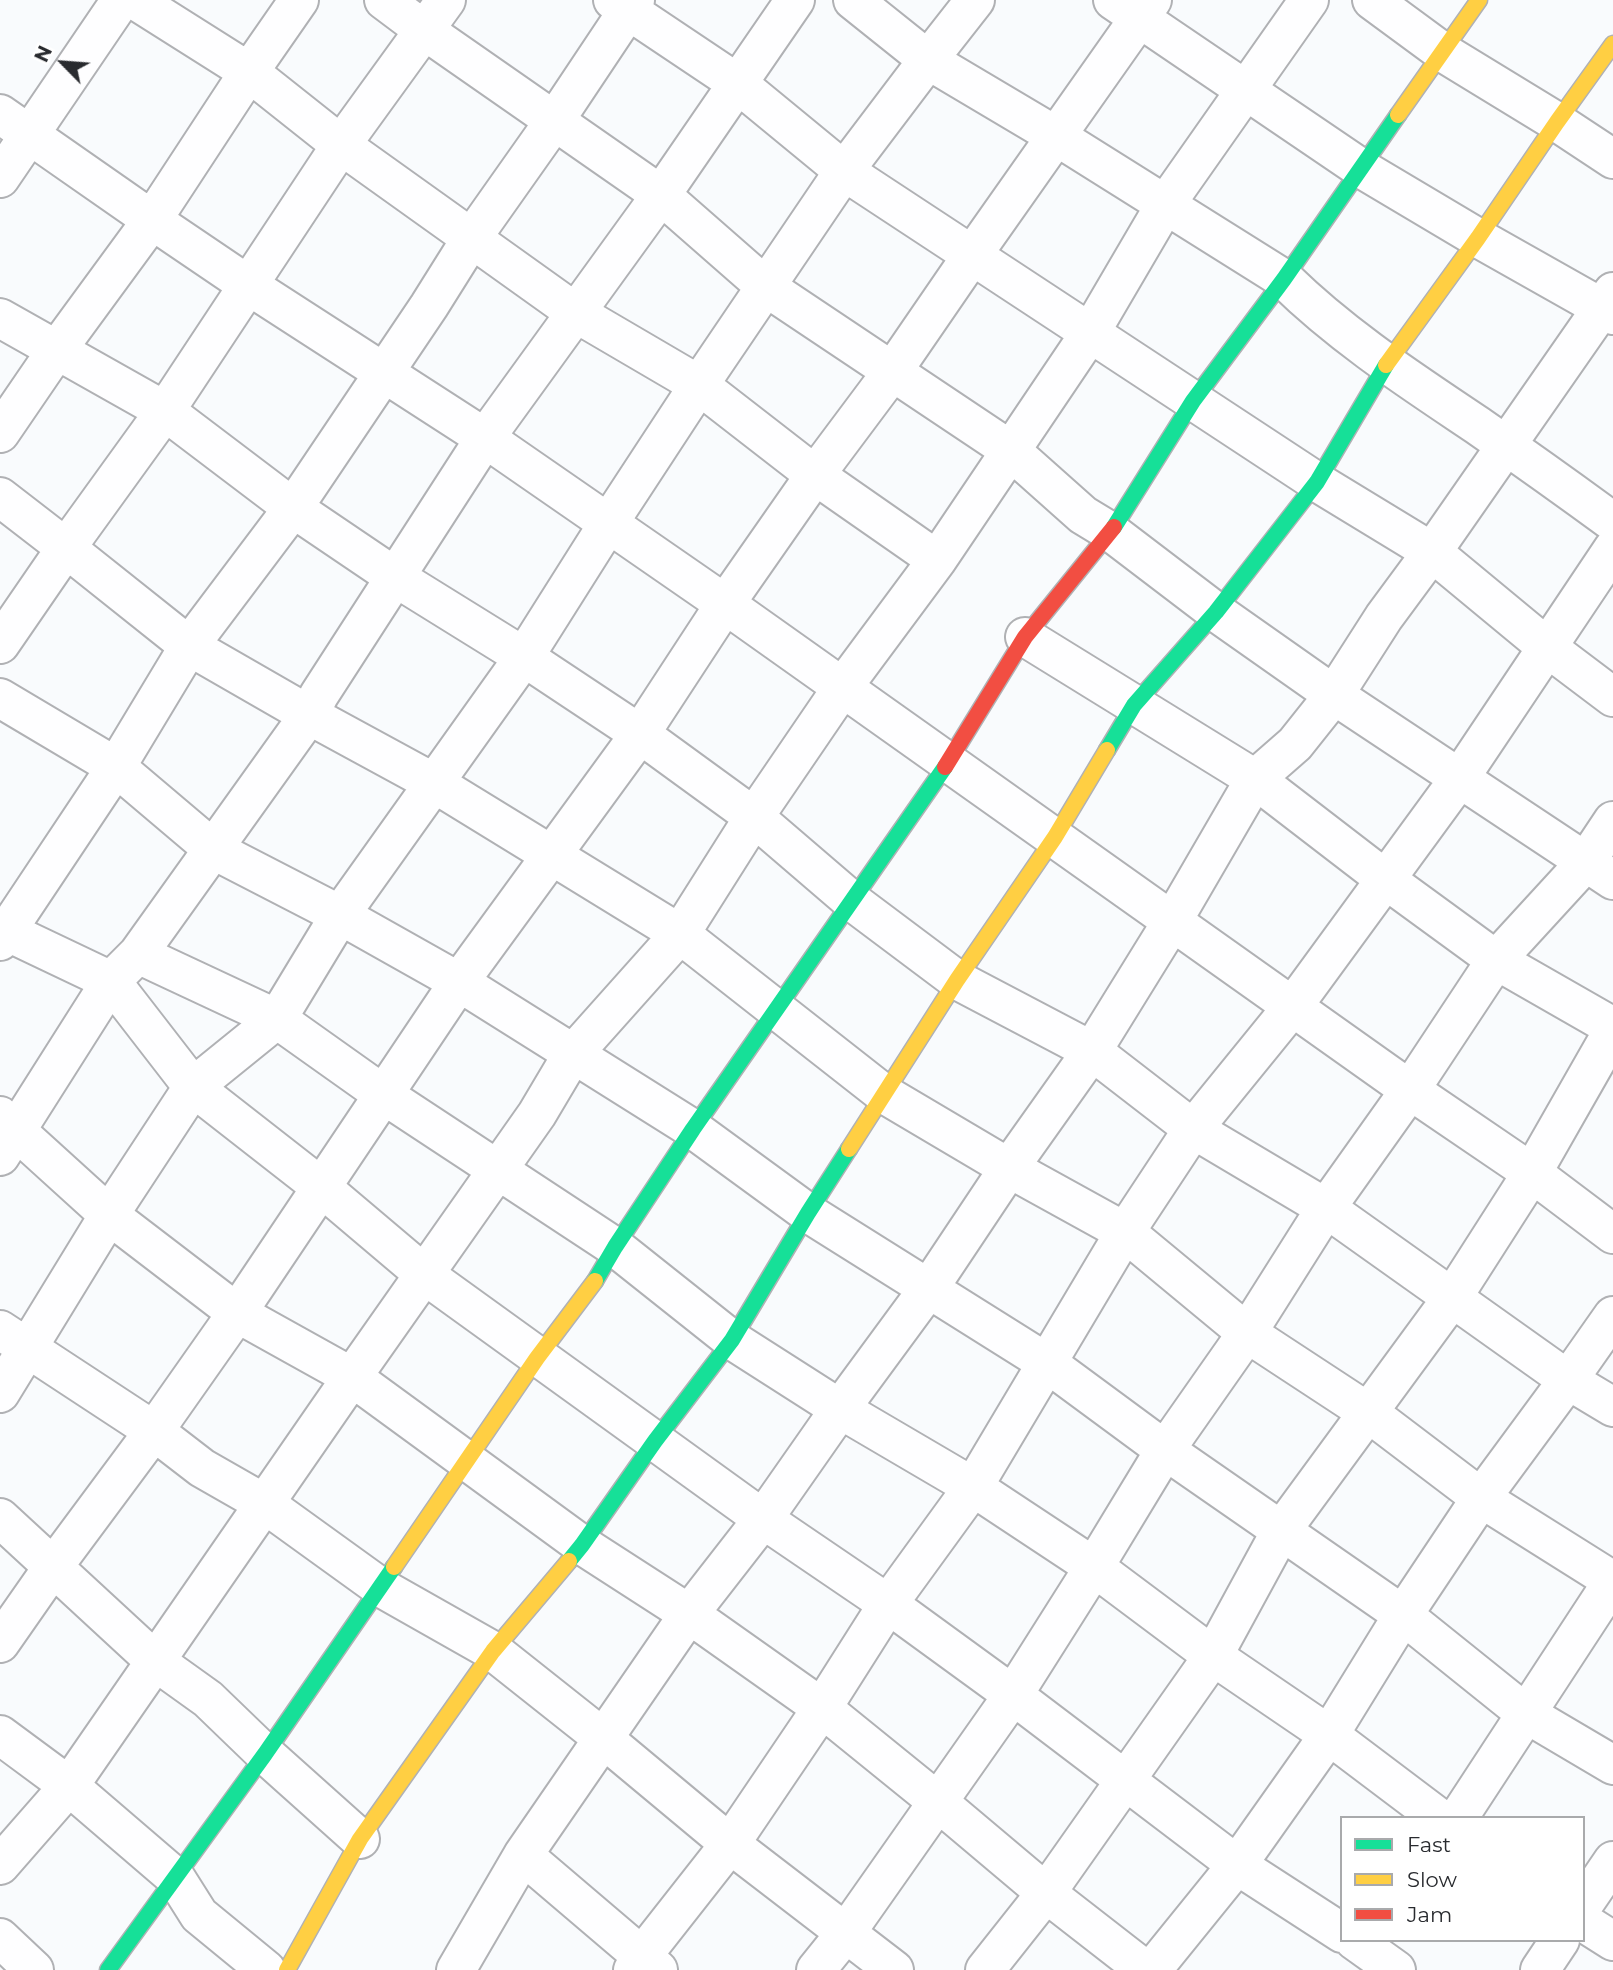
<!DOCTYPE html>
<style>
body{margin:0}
#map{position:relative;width:1613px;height:1970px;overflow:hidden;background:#f9fbfd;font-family:Montserrat,sans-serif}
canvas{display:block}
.legend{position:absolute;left:1340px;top:1816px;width:245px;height:126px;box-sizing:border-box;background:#fff;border:2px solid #a9aaac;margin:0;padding:9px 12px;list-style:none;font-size:21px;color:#292b2f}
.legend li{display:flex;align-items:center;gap:14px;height:35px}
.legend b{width:35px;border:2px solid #a9aaac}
.north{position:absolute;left:28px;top:28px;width:70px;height:70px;-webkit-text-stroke:5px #fff;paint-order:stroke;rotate:295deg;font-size:19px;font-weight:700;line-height:28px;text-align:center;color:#292b2f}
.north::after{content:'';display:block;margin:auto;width:24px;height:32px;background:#292b2f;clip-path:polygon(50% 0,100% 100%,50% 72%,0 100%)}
</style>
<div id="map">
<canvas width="1613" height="1970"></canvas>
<ul class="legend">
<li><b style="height:9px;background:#16e098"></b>Fast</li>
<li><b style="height:9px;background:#ffcf43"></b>Slow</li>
<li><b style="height:9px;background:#f24e42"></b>Jam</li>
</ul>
<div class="north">N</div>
</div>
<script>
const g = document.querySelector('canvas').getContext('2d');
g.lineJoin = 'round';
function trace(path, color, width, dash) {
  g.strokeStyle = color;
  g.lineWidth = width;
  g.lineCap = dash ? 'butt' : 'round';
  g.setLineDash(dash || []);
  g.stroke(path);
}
const street = new Path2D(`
 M135 0 249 72 341 145 576 313 699 385 815 475 937 560
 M384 0 424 30 661 195 766 287 1010 450 1083 515 1111 532 1216 612 1334 695 1613 880
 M613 0 737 83 844 171 1317 482 1432 552 1548 648 1613 697
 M853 0 928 60 1056 136 1284 279C1342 336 1410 380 1477 425 1523 457 1568 489 1613 522
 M1113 0 1362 169 1478 238 1602 308 1613 315
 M1372 0 1444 53 1557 122 1613 159
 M0 114 152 220 248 285 485 438 725 604 1410 1090 1532 1173 1613 1234
 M0 178 121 0
 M0 318 165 411 293 508 395 577 524 657 640 734 754 817 853 902 957 980 1092 1051 1193 1129 1326 1208 1568 1380 1613 1407
 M0 433 56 351 152 220 249 72 299 0
 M0 497 66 548 189 646 309 715 434 783 680 934 884 1094 1009 1168 1125 1232 1247 1333 1369 1413 1481 1498 1613 1581
 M1025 637 1255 779 1385 879 1496 960 1613 1027
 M0 644 66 548 165 411 341 145 446 0
 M0 698 116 767 214 850 340 915 459 982 693 1129 808 1213 1047 1363 1165 1450 1403 1615 1525 1713 1613 1765
 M0 926 8 932 111 981 193 1087 321 1187 425 1275 763 1519 888 1604 1013 1695 1237 1865 1342 1933
 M0 941 116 767 189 646 293 508 429 306 471 239 555 120 635 0
 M138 954 277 1019 384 1095 615 1247 732 1340 840 1409 973 1487 1094 1567 1213 1656 1329 1735 1439 1818
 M0 1116 109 1215 237 1313 352 1377 582 1545 689 1614 822 1708 938 1802 1046 1893 1145 1970
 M0 1156 111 981 138 954 309 715 319 695 485 438 661 195 795 0
 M0 1330 154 1431 202 1468 265 1504 380 1587 493 1651 604 1739 730 1844 894 1970
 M0 1393 109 1215 193 1087 277 1019 340 915 524 657 608 524 699 385 844 171 928 60 975 0
 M0 1518 155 1661 208 1699 265 1754 360 1839
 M0 1643 53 1567 154 1431 237 1313 459 982 640 734 725 604 815 475 892 372 973 254 1152 0
 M0 1735 69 1786 175 1877 199 1915 266 1970
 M1458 1818 1613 1581
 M523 1855 658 1970
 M0 1865 69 1786 352 1377 537 1114 572 1055 680 934 754 817 842 688 937 560 1090 333 1165 205 1309 0
 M1583 1905 1613 1861
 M1583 1922 1613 1941
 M0 1938 34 1970
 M1354 1940 1396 1970
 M456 1970 523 1855 689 1614 763 1519 840 1409 929 1288 1009 1168 1092 1051 1173 920 1255 779 1295 744 1334 695 1384 617 1432 552 1613 292
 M633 1970 642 1956 730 1844 822 1708 888 1604 973 1487 1125 1232 1193 1129 1293 1006 1459 779 1613 549
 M816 1970 845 1934 1013 1695 1094 1567 1165 1450 1247 1333 1326 1208 1410 1090 1496 960 1585 863 1613 821
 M985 1970 1046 1893 1213 1656 1281 1531 1452 1298 1532 1173 1613 1031
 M1152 1970 1237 1865 1329 1735 1403 1615 1481 1498 1568 1380 1613 1316
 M1540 1970 1560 1940`);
const fast = new Path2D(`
 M1114 527 1193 401 1284 279 1398 115
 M1107 750 1134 705 1216 612 1317 482 1386 365
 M595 1281 615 1247 693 1129 945 767
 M569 1561 582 1545 655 1441 732 1340 808 1213 849 1149
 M108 1970 265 1754 394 1567`);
const slow = new Path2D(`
 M1398 115 1479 0
 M1386 365 1478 238 1557 122 1613 44
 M849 1149 957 980 1055 837 1107 750
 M394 1567 537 1358 595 1281
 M287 1970 360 1839 493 1651 569 1561`);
const jam = new Path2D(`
 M945 767 1025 637 1114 527`);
trace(street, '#b0b1b4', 42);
trace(fast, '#b0b1b4', 19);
trace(slow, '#b0b1b4', 19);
trace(jam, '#b0b1b4', 19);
trace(street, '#fefeff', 38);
trace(fast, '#16e098', 16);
trace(slow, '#ffcf43', 16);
trace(jam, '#f24e42', 16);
</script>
